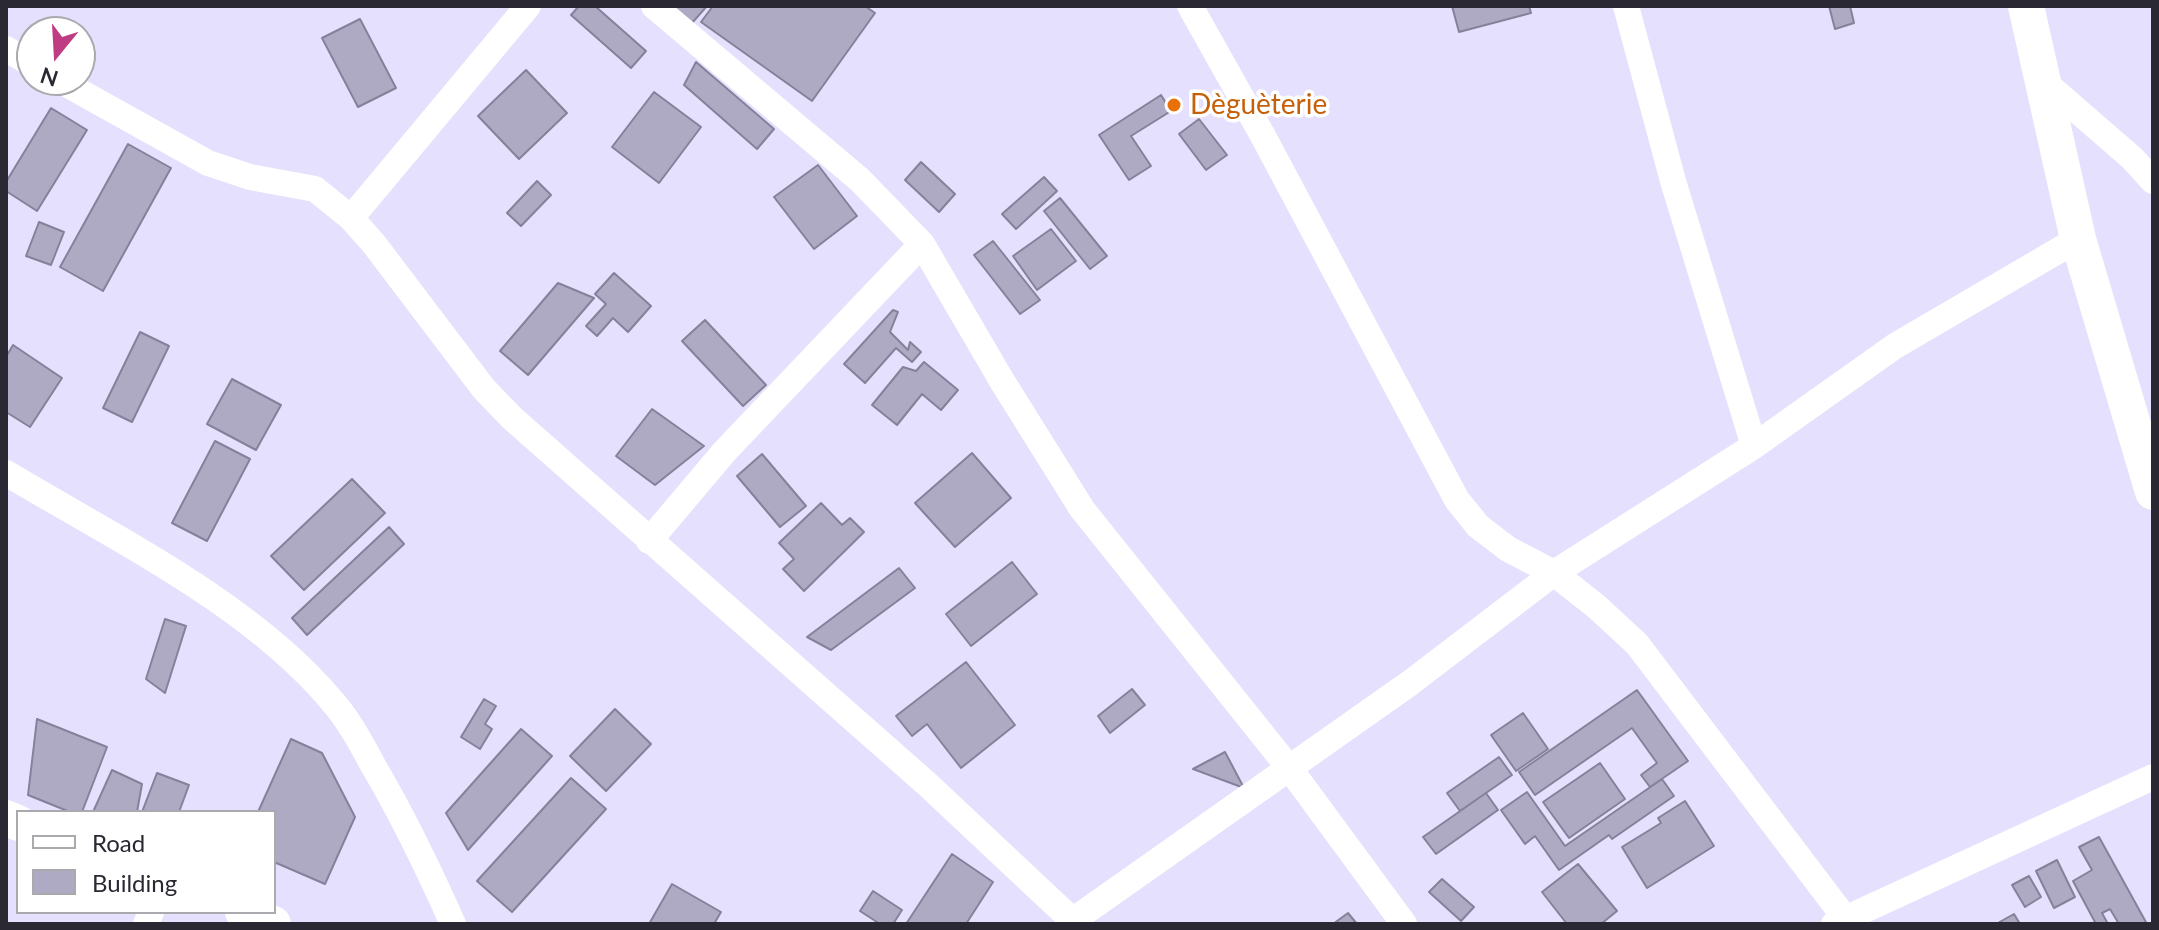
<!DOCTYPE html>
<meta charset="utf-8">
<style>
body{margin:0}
#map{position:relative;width:2159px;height:930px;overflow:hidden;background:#e5e0fd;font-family:Lato,sans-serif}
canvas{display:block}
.frame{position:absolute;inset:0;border:8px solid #2a2933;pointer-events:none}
.legend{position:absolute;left:16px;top:810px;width:260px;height:104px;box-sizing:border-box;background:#fff;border:2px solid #aaa9ad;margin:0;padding:10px 14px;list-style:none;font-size:24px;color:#2a2933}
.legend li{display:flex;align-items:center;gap:16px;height:40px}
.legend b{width:40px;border:2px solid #aaa9ad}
.north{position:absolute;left:16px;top:16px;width:80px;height:80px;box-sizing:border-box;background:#fff;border:2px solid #aaa9ad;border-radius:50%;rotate:198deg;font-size:22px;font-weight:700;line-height:32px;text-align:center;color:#2a2933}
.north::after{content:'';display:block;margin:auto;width:28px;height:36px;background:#bf3c82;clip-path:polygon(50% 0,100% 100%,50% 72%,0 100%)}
</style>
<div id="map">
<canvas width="2159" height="930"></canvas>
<div class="frame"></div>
<ul class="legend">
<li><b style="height:10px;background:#fff"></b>Road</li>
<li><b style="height:22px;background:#afaac4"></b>Building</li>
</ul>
<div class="north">N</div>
</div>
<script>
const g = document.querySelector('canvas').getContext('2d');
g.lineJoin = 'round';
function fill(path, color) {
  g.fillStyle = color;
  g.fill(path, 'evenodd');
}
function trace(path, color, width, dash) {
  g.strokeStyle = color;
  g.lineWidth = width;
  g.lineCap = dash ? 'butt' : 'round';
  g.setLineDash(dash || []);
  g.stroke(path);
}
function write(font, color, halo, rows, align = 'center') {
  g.font = font + ' Lato,sans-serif';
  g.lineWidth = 7;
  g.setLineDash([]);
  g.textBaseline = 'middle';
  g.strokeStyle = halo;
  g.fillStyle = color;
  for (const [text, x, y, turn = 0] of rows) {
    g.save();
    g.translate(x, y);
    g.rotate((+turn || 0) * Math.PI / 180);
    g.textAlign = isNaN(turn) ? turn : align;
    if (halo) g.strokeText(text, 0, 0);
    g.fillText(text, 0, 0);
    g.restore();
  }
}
const building = new Path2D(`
 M579 6H595L646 51 631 68 571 15Z
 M672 6H707L692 23Z
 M713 6H865L875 13 812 101 701 22Z
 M1452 6H1529L1531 13 1459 32Z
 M1829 6H1850L1854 23 1835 29Z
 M360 19 396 88 358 107 322 38Z
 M696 62 774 129 757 149 684 85Z
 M526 70 567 113 519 159 478 116Z
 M654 92 701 127 659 183 612 147Z
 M1161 95 1171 111 1131 136 1151 166 1129 180 1099 135Z
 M51 108 87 130 37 211 6 191V182Z
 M1199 119 1227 155 1206 170 1179 134Z
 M128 144 171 168 103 291 60 267Z
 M921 162 955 194 939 212 905 180Z
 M818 165 857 216 814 249 774 197Z
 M1044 177 1057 191 1016 229 1002 214Z
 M537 181 551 195 521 226 507 213Z
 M1060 198 1107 256 1090 269 1044 211Z
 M39 222 64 232 51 265 26 256Z
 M1051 229 1076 261 1037 290 1013 256Z
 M993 241 1040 300 1020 314 974 255Z
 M614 273 651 306 628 332 613 318 597 336 586 326 606 304 595 294Z
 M558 283 594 298 528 375 500 351Z
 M893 310 898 312 890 332 908 350 910 342 921 352 912 362 896 348 865 383 844 364Z
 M705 320 766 385 743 406 682 341Z
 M140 332 169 346 132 422 103 408Z
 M13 345 62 378 30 427 6 412V357Z
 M924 362 958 390 941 410 922 394 897 425 872 405 903 367 916 371Z
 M232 379 281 405 256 450 207 424Z
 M652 409 704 446 655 485 616 456Z
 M215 441 250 459 207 541 172 523Z
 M972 453 1011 498 955 547 915 503Z
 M762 454 806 506 780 527 737 476Z
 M352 479 385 513 304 590 271 556Z
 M821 503 842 525 850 518 864 532 804 591 783 569 794 559 779 543Z
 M389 527 404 544 307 635 292 618Z
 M1012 562 1037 594 971 646 946 614Z
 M899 568 915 588 831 650 807 637Z
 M165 619 186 626 165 693 146 679Z
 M966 662 1015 725 961 768 927 724 912 736 896 716Z
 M1132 689 1145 705 1110 733 1098 716Z
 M1637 690 1688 761 1650 787 1641 775 1657 763 1632 728 1535 795 1519 772Z
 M484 699 496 706 485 724 492 729 480 749 461 737Z
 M615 709 651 744 606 791 570 756Z
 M1523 713 1548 749 1516 771 1491 735Z
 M37 719 107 747 82 812H70L28 795Z
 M521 729 552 756 468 850 446 813Z
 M291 739 322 753 355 817 325 884 274 862V812H258Z
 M1225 752 1244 788 1193 769Z
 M1499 757 1512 775 1460 811 1447 793Z
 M1600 763 1625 799 1569 838 1543 802Z
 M112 770 142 784 137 812H93Z
 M157 773 189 785 179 812H142Z
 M571 778 606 809 512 912 477 881Z
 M1662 779 1674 796 1612 839 1609 835 1559 870 1535 836 1525 844 1501 810 1527 792 1565 846Z
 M1486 793 1498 810 1436 854 1423 837Z
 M1685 801 1714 846 1647 888 1622 847 1661 823 1658 818Z
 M2099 837 2147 924H2119L2110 909 2102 913 2108 924H2096L2073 881 2092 870 2079 847Z
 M952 854 993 882 966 924H906Z
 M2057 860 2075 897 2054 908 2036 871Z
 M1578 864 1617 911 1601 924H1567L1542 892Z
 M2029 876 2041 897 2025 907 2012 885Z
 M1442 879 1474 907 1461 921 1429 892Z
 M672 884 721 912 714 924H649Z
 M873 891 902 910 893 924H880L860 911Z
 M1348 913 1357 924H1333Z
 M2014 914 2020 924H1996Z`);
const street = new Path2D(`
 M654 6 860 180 922 244 1002 381 1082 509 1290 769 1404 924
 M1190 6 1263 136 1457 500 1478 526 1508 549 1554 573 1597 607 1637 644 1845 918
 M1626 6 1673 181 1754 446
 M6 49 32 64
 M59 80 208 163 250 177 315 189 351 218 374 244 484 389 512 418 927 784 1072 920
 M2042 80 2132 158 2153 181
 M351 218 528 6
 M6 473C114 538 251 604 332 701 349 720 362 745 374 767 404 818 429 870 453 924
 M649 541 725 451 922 244
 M146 924 151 912
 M1068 924 1410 683 1554 573 1754 446 1895 346 2078 239
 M1834 924 2153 777`);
const secondary = new Path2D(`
 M2026 6 2078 239 2153 492
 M6 818 18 823
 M243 912 273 924`);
const markers = [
 [1174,105,8,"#e8710a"]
];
const foodNames = [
 ["Dèguèterie",1190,105]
];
fill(building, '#afaac4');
trace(building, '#86819a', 2);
trace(street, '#fff', 26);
trace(secondary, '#fff', 36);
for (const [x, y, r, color] of markers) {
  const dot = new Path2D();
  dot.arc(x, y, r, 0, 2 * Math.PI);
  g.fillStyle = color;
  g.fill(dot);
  trace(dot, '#fff', 3);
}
write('28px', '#c56008', '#fff', foodNames, 'left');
</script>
